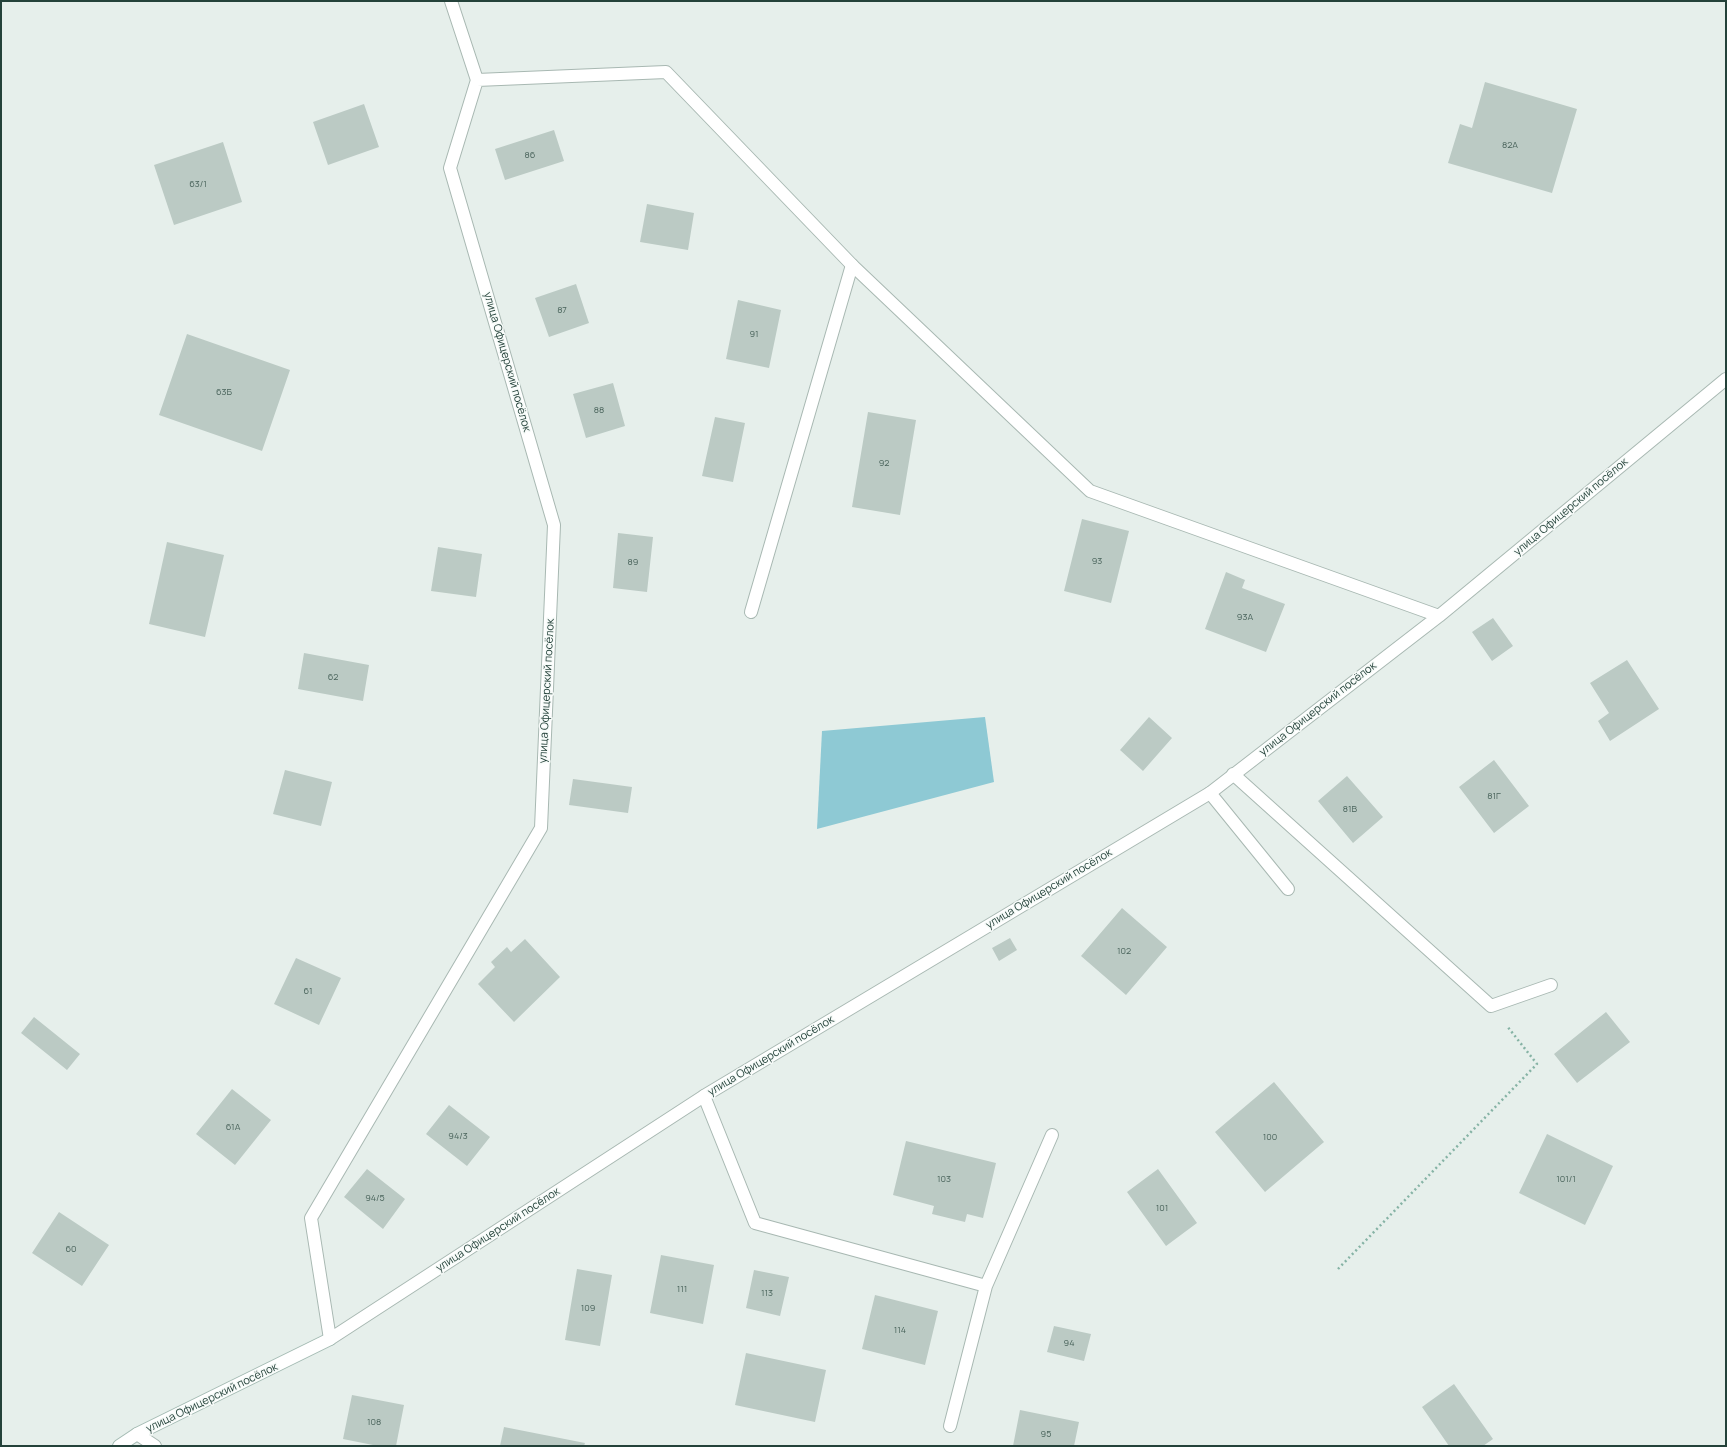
<!DOCTYPE html>
<meta charset="utf-8">
<style>
body{margin:0}
#map{position:relative;width:1727px;height:1447px;overflow:hidden;background:#e6efeb;font-family:Manrope,sans-serif}
canvas{display:block}
.frame{position:absolute;inset:0;border:2px solid #24423a;pointer-events:none}
</style>
<div id="map">
<canvas width="1727" height="1447"></canvas>
<div class="frame"></div>
</div>
<script>
const g = document.querySelector('canvas').getContext('2d');
g.lineJoin = 'round';
function fill(path, color) {
  g.fillStyle = color;
  g.fill(path, 'evenodd');
}
function trace(path, color, width, dash) {
  g.strokeStyle = color;
  g.lineWidth = width;
  g.lineCap = dash ? 'butt' : 'round';
  g.setLineDash(dash || []);
  g.stroke(path);
}
function write(font, color, halo, rows, align = 'center') {
  g.font = font + ' Manrope,sans-serif';
  g.lineWidth = 3;
  g.setLineDash([]);
  g.textBaseline = 'middle';
  g.strokeStyle = halo;
  g.fillStyle = color;
  for (const [text, x, y, turn = 0] of rows) {
    g.save();
    g.translate(x, y);
    g.rotate((+turn || 0) * Math.PI / 180);
    g.textAlign = isNaN(turn) ? turn : align;
    if (halo) g.strokeText(text, 0, 0);
    g.fillText(text, 0, 0);
    g.restore();
  }
}
const water = new Path2D(`
 M985 717 994 782 817 829 822 731Z`);
const building = new Path2D(`
 M1485 82 1577 109 1552 193 1448 163 1460 124 1472 128Z
 M364 104 379 147 328 165 313 122Z
 M554 130 564 161 505 180 495 149Z
 M223 142 242 202 174 225 154 165Z
 M647 204 694 213 688 250 640 242Z
 M576 284 589 323 549 337 535 298Z
 M738 300 781 310 769 368 726 359Z
 M187 334 290 370 262 451 159 415Z
 M613 383 625 426 586 438 573 394Z
 M868 412 916 420 900 515 852 507Z
 M715 417 745 423 733 482 702 476Z
 M1082 519 1129 531 1111 603 1064 591Z
 M618 533 653 537 647 592 613 588Z
 M167 542 224 555 205 637 149 624Z
 M438 547 482 554 476 597 431 591Z
 M1226 572 1245 580 1242 588 1285 604 1266 652 1205 629Z
 M1493 618 1513 646 1492 661 1472 632Z
 M304 653 369 665 363 701 298 689Z
 M1627 660 1659 709 1610 741 1598 721 1609 713 1590 683Z
 M1149 717 1172 738 1143 771 1120 750Z
 M1494 760 1529 806 1494 833 1459 787Z
 M285 770 332 782 321 826 273 814Z
 M1347 776 1383 817 1353 843 1318 801Z
 M573 779 632 787 628 813 569 805Z
 M1122 908 1167 947 1126 995 1081 956Z
 M1010 938 1017 950 999 961 992 948Z
 M525 939 560 977 514 1022 478 984 495 967 491 962 507 947 511 952Z
 M296 958 341 978 319 1025 274 1004Z
 M1606 1012 1630 1042 1577 1083 1554 1054Z
 M34 1017 80 1054 67 1070 21 1033Z
 M1274 1082 1324 1142 1265 1192 1215 1132Z
 M232 1089 271 1120 235 1165 196 1134Z
 M449 1105 490 1137 467 1166 426 1134Z
 M1547 1134 1613 1166 1585 1225 1519 1193Z
 M906 1141 996 1163 983 1218 967 1214 965 1222 932 1214 934 1206 893 1195Z
 M367 1169 405 1199 383 1229 344 1197Z
 M1158 1169 1197 1223 1166 1246 1127 1192Z
 M59 1212 109 1245 82 1286 32 1253Z
 M661 1255 714 1265 703 1324 650 1313Z
 M577 1269 612 1275 600 1346 565 1340Z
 M754 1270 789 1277 780 1316 746 1308Z
 M875 1295 938 1311 925 1365 862 1349Z
 M1054 1326 1091 1334 1084 1361 1047 1352Z
 M746 1353 826 1370 815 1422 735 1405Z
 M1454 1384 1493 1439 1483 1446H1449L1422 1407Z
 M352 1395 404 1405 396 1446H378L343 1439Z
 M1020 1410 1079 1422 1074 1446H1013Z
 M504 1427 585 1443 584 1446H500Z`);
const path = new Path2D(`
 M1338 1269 1537 1064 1507 1026`);
const lane = new Path2D(`
 M751 612 852 265
 M1233 774 1491 1006 1551 985
 M1210 793 1288 889
 M704 1096 755 1223 986 1286 1052 1135
 M950 1426 986 1286`);
const street = new Path2D(`
 M451 1 477 80 450 168 554 525 541 828 311 1218 330 1339 704 1096 1210 793 1439 616 1726 379
 M477 80 666 72 852 265 1090 491 1439 616
 M137 1434 155 1446`);
const secondary = new Path2D(`
 M119 1446 137 1434 330 1339`);
const numberNames = [
 ["82А",1510,145],
 ["86",530,155],
 ["63/1",198,184],
 ["87",562,310],
 ["91",754,334],
 ["63Б",224,392],
 ["88",599,410],
 ["92",884,463],
 ["93",1097,561],
 ["89",633,562],
 ["93А",1245,617],
 ["62",333,677],
 ["81Г",1494,796],
 ["81В",1350,809],
 ["102",1124,951],
 ["61",308,991],
 ["61А",233,1127],
 ["94/3",458,1136],
 ["100",1270,1137],
 ["103",944,1179],
 ["101/1",1566,1179],
 ["94/5",375,1198],
 ["101",1162,1208],
 ["60",71,1249],
 ["111",682,1289],
 ["113",767,1293],
 ["109",588,1308],
 ["114",900,1330],
 ["94",1069,1343],
 ["108",374,1422],
 ["95",1046,1434]
];
const streetNames = [
 ["улица Офицерский посёлок",507,362,74],
 ["улица Офицерский посёлок",1571,507,-40],
 ["улица Офицерский посёлок",547,691,-87],
 ["улица Офицерский посёлок",1318,709,-38],
 ["улица Офицерский посёлок",1049,889,-31],
 ["улица Офицерский посёлок",771,1056,-31],
 ["улица Офицерский посёлок",498,1230,-33],
 ["улица Офицерский посёлок",212,1398,-26]
];
fill(water, '#8ec9d4');
fill(building, '#bbcac4');
trace(lane, '#a8b8b2', 14);
trace(street, '#a8b8b2', 14);
trace(secondary, '#a4bbb3', 14);
trace(path, '#86b3a5', 2.5, [2, 3]);
trace(lane, '#fff', 12);
trace(street, '#fff', 12);
trace(secondary, '#fff', 12);
write('9px', '#4a645c', null, numberNames);
write('11px', '#24423a', '#f7fbf9', streetNames);
</script>
